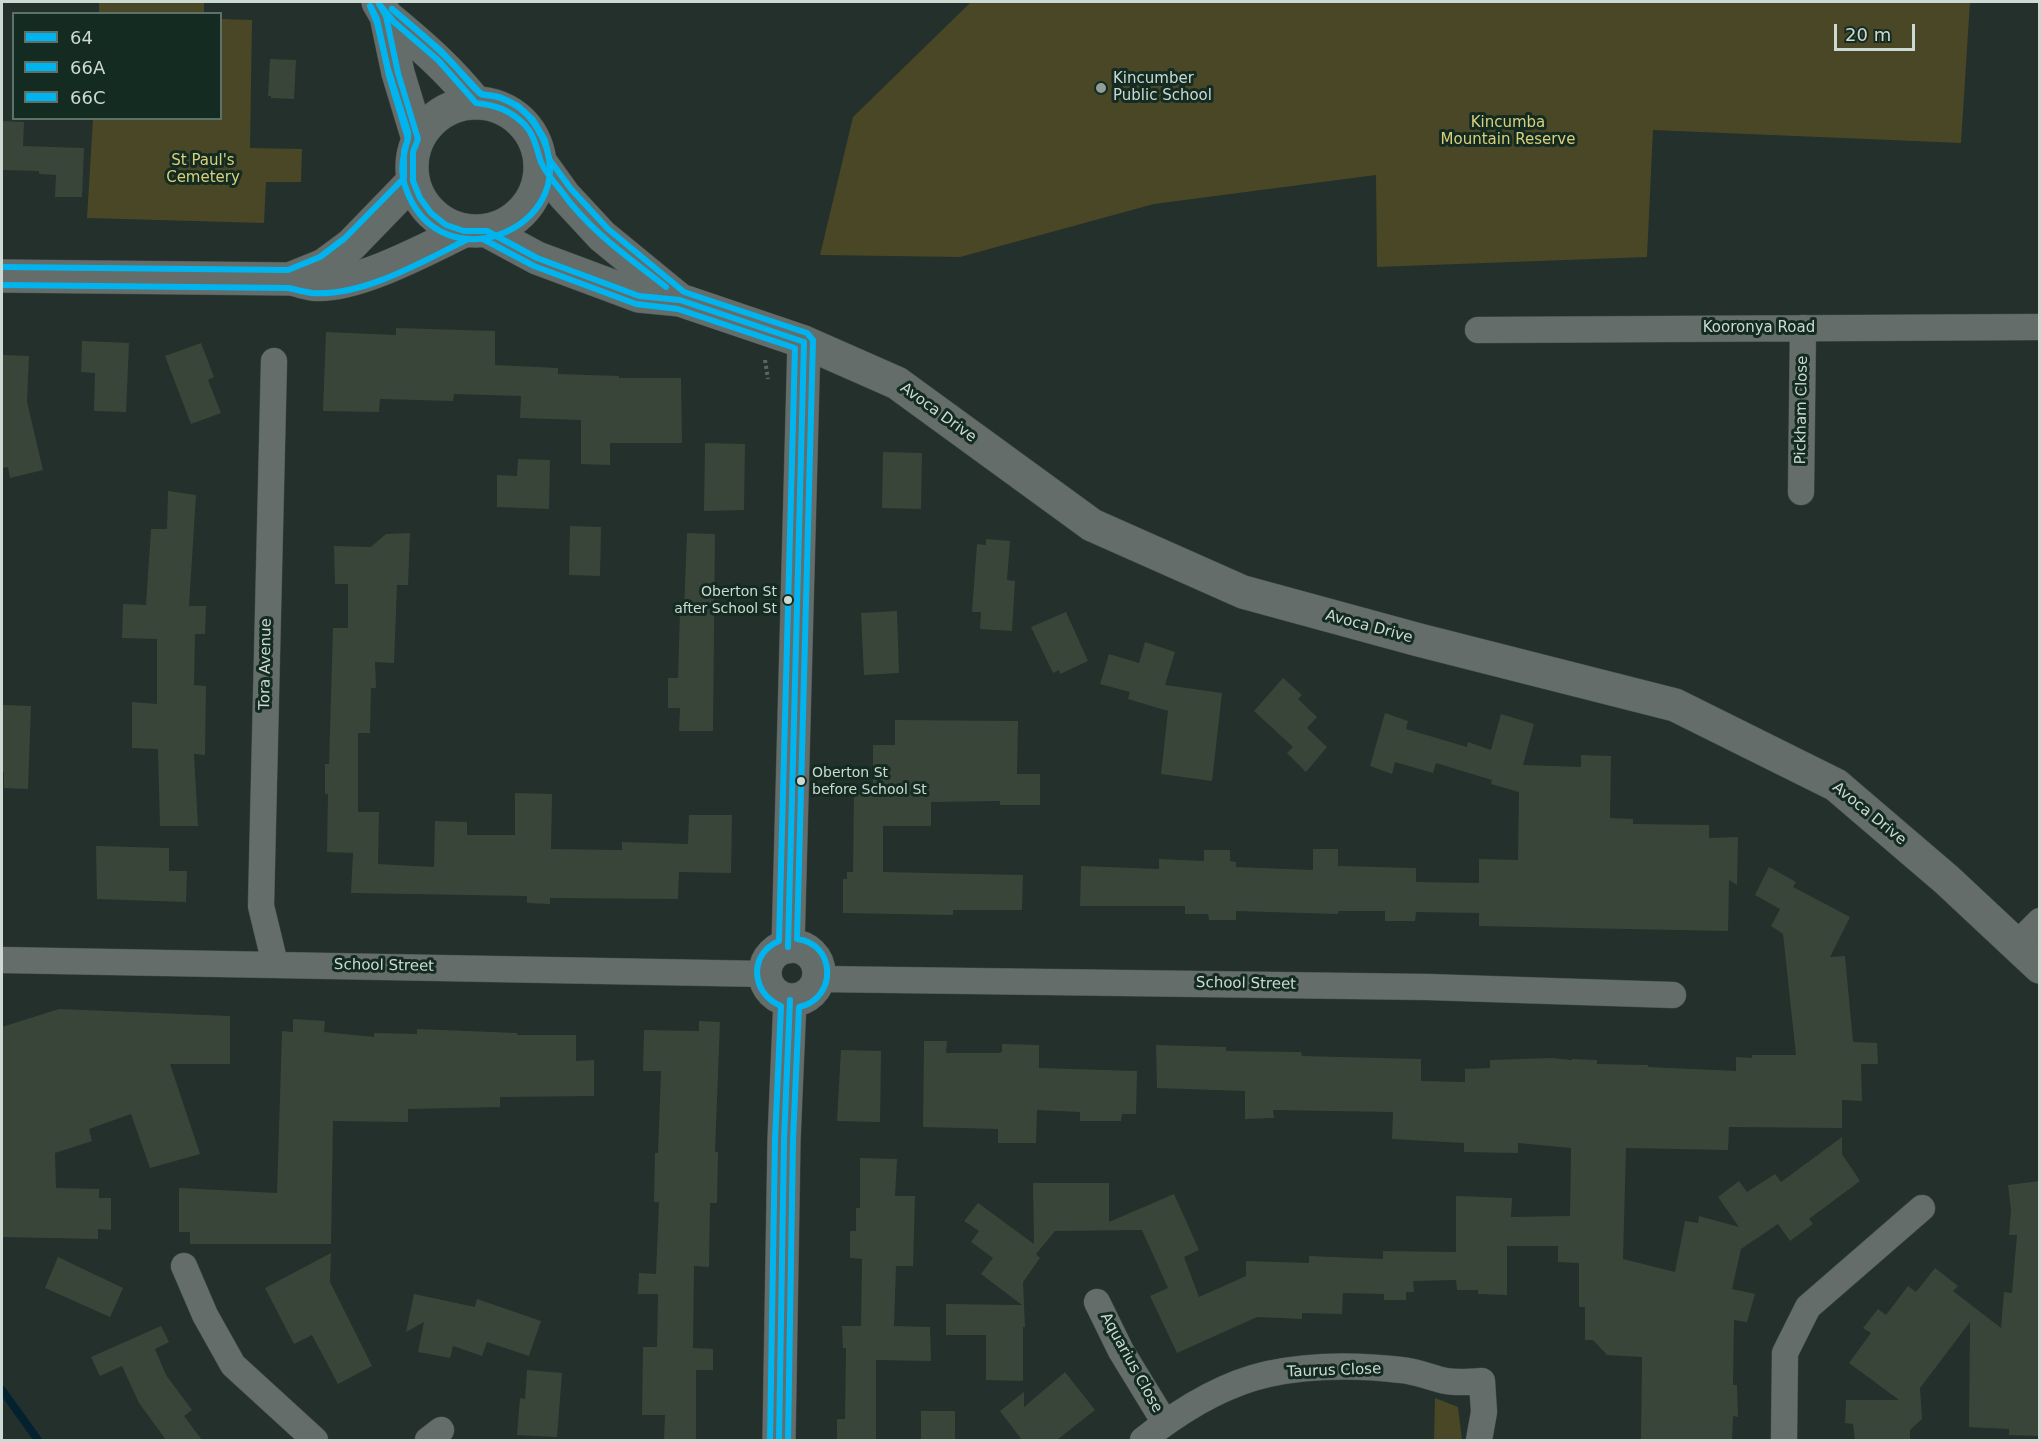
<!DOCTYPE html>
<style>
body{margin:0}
#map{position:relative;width:2041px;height:1442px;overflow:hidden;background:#23302b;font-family:"DejaVu Sans",sans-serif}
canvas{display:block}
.frame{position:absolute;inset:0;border:3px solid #cddad4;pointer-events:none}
.legend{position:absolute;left:12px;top:12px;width:210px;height:108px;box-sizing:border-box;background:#142b22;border:2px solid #5e7169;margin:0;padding:8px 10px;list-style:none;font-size:18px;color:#cddad4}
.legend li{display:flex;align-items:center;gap:12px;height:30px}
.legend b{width:30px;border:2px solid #5e7169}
.scale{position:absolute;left:1834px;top:24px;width:81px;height:27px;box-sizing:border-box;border:3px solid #cddad4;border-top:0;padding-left:8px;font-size:18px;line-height:21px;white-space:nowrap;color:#cddad4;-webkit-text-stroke:4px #142b22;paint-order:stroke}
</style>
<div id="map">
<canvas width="2041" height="1442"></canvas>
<div class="frame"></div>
<ul class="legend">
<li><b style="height:8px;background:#00b5ef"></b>64</li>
<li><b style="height:8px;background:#00b5ef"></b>66A</li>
<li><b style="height:8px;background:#00b5ef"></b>66C</li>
</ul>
<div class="scale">20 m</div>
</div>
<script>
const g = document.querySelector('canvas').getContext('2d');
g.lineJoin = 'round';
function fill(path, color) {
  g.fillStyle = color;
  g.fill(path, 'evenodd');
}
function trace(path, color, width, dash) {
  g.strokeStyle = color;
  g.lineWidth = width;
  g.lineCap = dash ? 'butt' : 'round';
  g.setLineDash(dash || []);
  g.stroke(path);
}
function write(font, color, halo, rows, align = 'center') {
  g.font = font + ' "DejaVu Sans",sans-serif';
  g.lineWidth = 6;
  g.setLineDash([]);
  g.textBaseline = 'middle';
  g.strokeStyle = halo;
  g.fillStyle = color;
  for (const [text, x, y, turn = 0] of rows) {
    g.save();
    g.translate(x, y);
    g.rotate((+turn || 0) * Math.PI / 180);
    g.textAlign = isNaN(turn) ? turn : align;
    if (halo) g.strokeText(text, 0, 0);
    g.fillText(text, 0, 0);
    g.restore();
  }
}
const green = new Path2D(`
 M99 2H204V13H99Z
 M971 2H1970L1961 143 1653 130 1647 257 1377 267 1376 175 1154 204 960 257 820 255 853 117Z
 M221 19 252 20 250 148 302 149 301 182H266L264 223 87 218 93 119 220 118Z
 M1435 1398 1458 1407 1462 1440H1434Z`);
const stream = new Path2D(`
 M2 1390 38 1440`);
const building = new Path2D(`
 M270 59 296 60 294 99 271 98V96H268Z
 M2 121 24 122 23 146 84 148 82 197H55L56 175 39 174V171L2 170Z
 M396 328 495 331V365L558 368V374L619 376V378H681L682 443H610V465L581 464V420L520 418 521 396 454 394 453 401 380 399 379 412 323 411 326 332 396 335Z
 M82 341 129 343 126 412 94 411 95 373 81 372Z
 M201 343 214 377 208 380 221 413 191 424 165 356Z
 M2 355 29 356 27 402 43 470 10 478 8 467 2 468Z
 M705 443 745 444 744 510 704 511Z
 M883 452 922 453 921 509 882 508Z
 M518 459 550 460 549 509 497 507V475L517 476Z
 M168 491 196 495 189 606H206L205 634H195L194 685 206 686 205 755 194 754 198 826H160L158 749 132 748V702L157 704V639L122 638 123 604 146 605 151 529H167Z
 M570 526 601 527 600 576 569 575Z
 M410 533 408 585H397L394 663 375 662 376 688H371L370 733H358V812H379L378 864 434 867 435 821 467 822V835H515V793L552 794 551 849 622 850V842L688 844 689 815H732L731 873 679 872 678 899 550 898V904L527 903V896L351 893 353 853 327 852 328 794H325V764H329L333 628H348V584H335L334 546 371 547 386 534Z
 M687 533 715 534 713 731H679L680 708H668V678H678L680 611H684Z
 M986 539 1010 541 1007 580 1015 581 1012 631 980 629 981 612H972L977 544 986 545Z
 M897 611 899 673 864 675 861 613Z
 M1066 612 1088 661 1060 674 1059 670 1053 673 1031 627Z
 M1145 642 1175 652 1165 685 1222 693 1212 781 1161 774 1168 711 1128 699 1130 692 1100 684 1109 654 1139 663Z
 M1283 678 1302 695 1298 699 1317 717 1307 728 1327 747 1306 772 1287 753 1293 747 1254 711Z
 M2 705 31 706 28 789 4 788V772H2Z
 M1385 713 1408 721 1406 729 1467 747 1468 742 1491 750 1501 714 1534 724 1523 765 1581 767V755L1611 756 1610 818 1633 819V824L1709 825V838L1738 837 1737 885 1729 880 1728 931 1479 926V913L1416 912 1415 921H1385V911H1338V914L1236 911V920H1209L1208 914H1185V906H1080L1081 866 1159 869V859L1204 861V850H1230V861L1236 862V867L1313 870V849H1338V866L1416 868V882L1479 883V859L1518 860 1519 792 1491 784 1492 780 1436 763 1433 773 1395 762 1392 774 1370 766Z
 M895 720 1018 721 1017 774H1040V805H1000V801L931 802V826H883V872L1023 875 1022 910H953V915L843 913V879H847V872H853L854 790H873V745H895Z
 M96 846 169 848V871H187L186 902 97 899Z
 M1769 867 1796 882 1793 887 1850 917 1830 957 1845 956 1853 1042 1877 1043 1878 1064H1861L1862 1101 1842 1100V1128L1729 1127 1728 1150 1626 1148 1623 1259 1675 1272 1685 1221 1698 1223 1699 1216 1739 1227 1718 1197 1739 1181 1747 1192 1775 1174 1781 1182 1842 1137V1154L1860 1181 1809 1219 1813 1224 1790 1241 1778 1224 1741 1249 1732 1289 1755 1294 1747 1322 1734 1320 1733 1385H1737L1738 1417 1733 1416 1732 1440H1641L1642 1357 1607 1355 1593 1340H1585V1307H1579V1263L1558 1262V1246H1507V1295L1478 1294V1290H1457L1456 1280 1413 1281 1414 1292H1406V1300H1384V1294L1343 1293 1342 1314 1302 1313V1319L1257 1317 1177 1353 1150 1296 1168 1288 1142 1230 1055 1231 1036 1254 1040 1258 1023 1282 1025 1327H1023V1381L986 1380V1335H946V1304L1022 1305 981 1274 993 1258 971 1242 979 1231 964 1221 978 1203 1034 1244 1033 1183H1109V1222L1174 1194 1199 1250 1184 1257 1199 1297 1246 1276V1261L1309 1263V1256L1383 1259V1251L1456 1252V1196L1512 1198 1511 1217 1570 1216 1571 1148 1518 1143V1153L1464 1152V1143L1392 1139 1393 1112 1273 1110 1274 1118 1245 1119V1091L1157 1088 1156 1045 1226 1047V1051L1301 1052 1302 1056 1421 1059V1081L1465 1082V1069L1490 1068V1060L1552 1058 1572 1060V1059L1597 1060V1064L1648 1065V1067L1736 1071V1057L1752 1058V1055H1796L1783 934 1771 926 1780 909 1755 895Z
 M59 1009 230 1016V1064H170L200 1154 150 1168 131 1114 89 1129 92 1141 55 1153 56 1188 99 1189V1198H111V1230L98 1229V1239L2 1237V1027Z
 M293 1019 325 1021 324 1032 374 1037V1033L417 1034V1029L517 1033V1035H576V1061L594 1060V1096L500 1097V1107L408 1109V1122L333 1121 331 1244H190V1232H179V1188L277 1193 282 1031 293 1032Z
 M699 1021 720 1022 715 1152H718L717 1203H710L709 1267 694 1266 693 1348 713 1349V1370H696V1440H664L665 1415H642L643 1347H657L658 1294H638L639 1273 656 1274 659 1202H654L655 1153H658L661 1071H643L644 1030 699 1031Z
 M924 1041H947L946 1053H999L1002 1052V1044L1039 1045V1068L1137 1071 1136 1114H1122L1121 1121H1080V1112L1037 1110 1036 1143H998V1129L923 1127Z
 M841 1050 881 1051 880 1122 837 1121Z
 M860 1158 897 1159 895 1196H915L913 1266H896L894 1326 930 1327 931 1361 876 1360V1440H837V1419H845L846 1348H843L842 1326H861L862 1259 850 1258V1231H856V1208H860Z
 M2040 1181V1436L2009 1435V1429L1969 1427 1970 1322 1920 1388 1922 1419 1910 1430V1440H1855L1853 1424 1845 1423 1846 1400H1899L1849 1363 1871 1333 1863 1328 1878 1309 1886 1315 1908 1286 1916 1292 1935 1268 1958 1286 1953 1291 2001 1328 2004 1292 2012 1293 2017 1235H2009L2011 1210 2008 1185Z
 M331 1253 330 1282 372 1366 338 1384 312 1335 294 1344 265 1288Z
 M58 1257 123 1288 110 1317 45 1288Z
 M414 1294 475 1307 477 1299 541 1321 529 1356 487 1342 482 1356 453 1346 450 1358 418 1352 424 1322 406 1332Z
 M161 1326 169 1342 155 1349 166 1375 192 1410 184 1416 202 1440H166L139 1403 122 1366 100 1376 91 1357Z
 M527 1370 562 1373 557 1437 517 1435 520 1398 525 1399Z
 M1065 1372 1095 1410 1057 1440H1022L1000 1411 1024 1392V1407Z
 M921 1411H955V1440H921Z`);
const path = new Path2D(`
 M765 360 768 379`);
const street = new Path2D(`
 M1478 330 2040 327
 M274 361 261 906 275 964
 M1801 492 1803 328
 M2016 945 2040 921
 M2 960 766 974
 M819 979 1428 987 1673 995
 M184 1266 205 1315 233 1365 315 1440
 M1097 1302 1121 1351 1165 1423
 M428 1440 441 1430
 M1143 1440C1178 1412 1223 1384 1268 1374 1310 1365 1358 1365 1401 1370 1416 1371 1431 1378 1446 1381 1457 1383 1470 1382 1482 1381L1484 1412 1479 1440
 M1784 1440 1785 1353 1808 1307 1922 1208`);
const secondary = new Path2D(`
 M378 2 386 16 398 73 418 139
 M386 16C419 43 449 69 476 103
 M412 167a64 64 0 1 1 128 0a64 64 0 1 1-128 0Z
 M541 163 564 195 602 236 680 300
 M487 231 537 258 639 296 680 300 804 342 897 383 1092 525 1243 592 1419 640 1675 705 1836 785 1947 880 2040 967
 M2 276 290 279C297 280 305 283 312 284 354 289 426 249 464 231
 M292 278 324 265 351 245 413 181
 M765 973a27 27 0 1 1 54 0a27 27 0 1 1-54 0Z
 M788 947 804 342
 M779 1440 784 1140 790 1000`);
const bus1 = new Path2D(`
 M378 2 386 16 398 73 418 139 413 152V181L420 198 431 213 446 225 464 231H487L537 258 639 296 680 300 804 342
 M379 4 394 22 438 60 476 103C496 105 510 110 525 125 535 136 536 148 541 162 545 172 555 183 562 192 589 230 629 258 666 287
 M788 947 804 342
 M779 1440 784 1140 790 1000`);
const bus2 = new Path2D(`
 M370 6 377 23 388 69 408 132C409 139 406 143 405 150 402 161 401 175 405 186 440 292 595 222 537 128 528 112 512 100 494 96 491 95 484 96 481 94 476 92 458 69 453 64 434 44 413 27 392 9
 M483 239 534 266 636 304 678 309 795 348 779 941C748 954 751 994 781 1006L775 1140 770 1440
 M2 285 289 288C297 290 304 292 312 293 363 297 423 261 468 239`);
const bus3 = new Path2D(`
 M392 9 440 50 481 94 499 97 518 106 533 120 545 140 549 159 571 189 608 229 684 292 807 333 813 340 797 939C837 944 837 999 799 1007L793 1140 788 1440
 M2 267 288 270 320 257 345 238 404 178V151L408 139 389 76 377 19 371 7`);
const markers = [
 [1101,88,6,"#929e99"],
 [788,600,5,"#cddad4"],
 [801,781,5,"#cddad4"]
];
const busNames = [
 ["Oberton St",777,592],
 ["after School St",777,609],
 ["Oberton St",812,773,"left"],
 ["before School St",812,790,"left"]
];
const poiNames = [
 ["Kincumber",1113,79],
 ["Public School",1113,96]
];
const parkNames = [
 ["Kincumba",1508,123],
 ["Mountain Reserve",1508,140],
 ["St Paul's",203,161],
 ["Cemetery",203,178]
];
const streetNames = [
 ["Kooronya Road",1759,328],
 ["Pickham Close",1802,410,-89],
 ["Avoca Drive",938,413,36],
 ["Avoca Drive",1369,627,15],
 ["Tora Avenue",266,664,-89],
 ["Avoca Drive",1869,814,39],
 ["School Street",384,966,1],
 ["School Street",1246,984,1],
 ["Aquarius Close",1131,1363,61],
 ["Taurus Close",1334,1371,-2]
];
fill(green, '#494726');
trace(stream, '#03212e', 8);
fill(building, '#3a453a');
trace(street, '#434d49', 27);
trace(secondary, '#434d49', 34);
trace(path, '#5d6662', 4, [3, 3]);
trace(street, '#646d69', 26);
trace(secondary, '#646d69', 33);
trace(bus1, '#00b5ef', 6);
trace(bus2, '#00b5ef', 6);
trace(bus3, '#00b5ef', 6);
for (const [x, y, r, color] of markers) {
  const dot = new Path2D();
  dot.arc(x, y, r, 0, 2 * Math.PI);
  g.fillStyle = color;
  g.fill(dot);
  trace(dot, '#142b22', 2);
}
write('14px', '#cddad4', '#142b22', busNames, 'right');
write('15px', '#cddad4', '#142b22', poiNames, 'left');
write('15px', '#d9d07b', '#142b22', parkNames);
write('15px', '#cddad4', '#142b22', streetNames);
</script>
